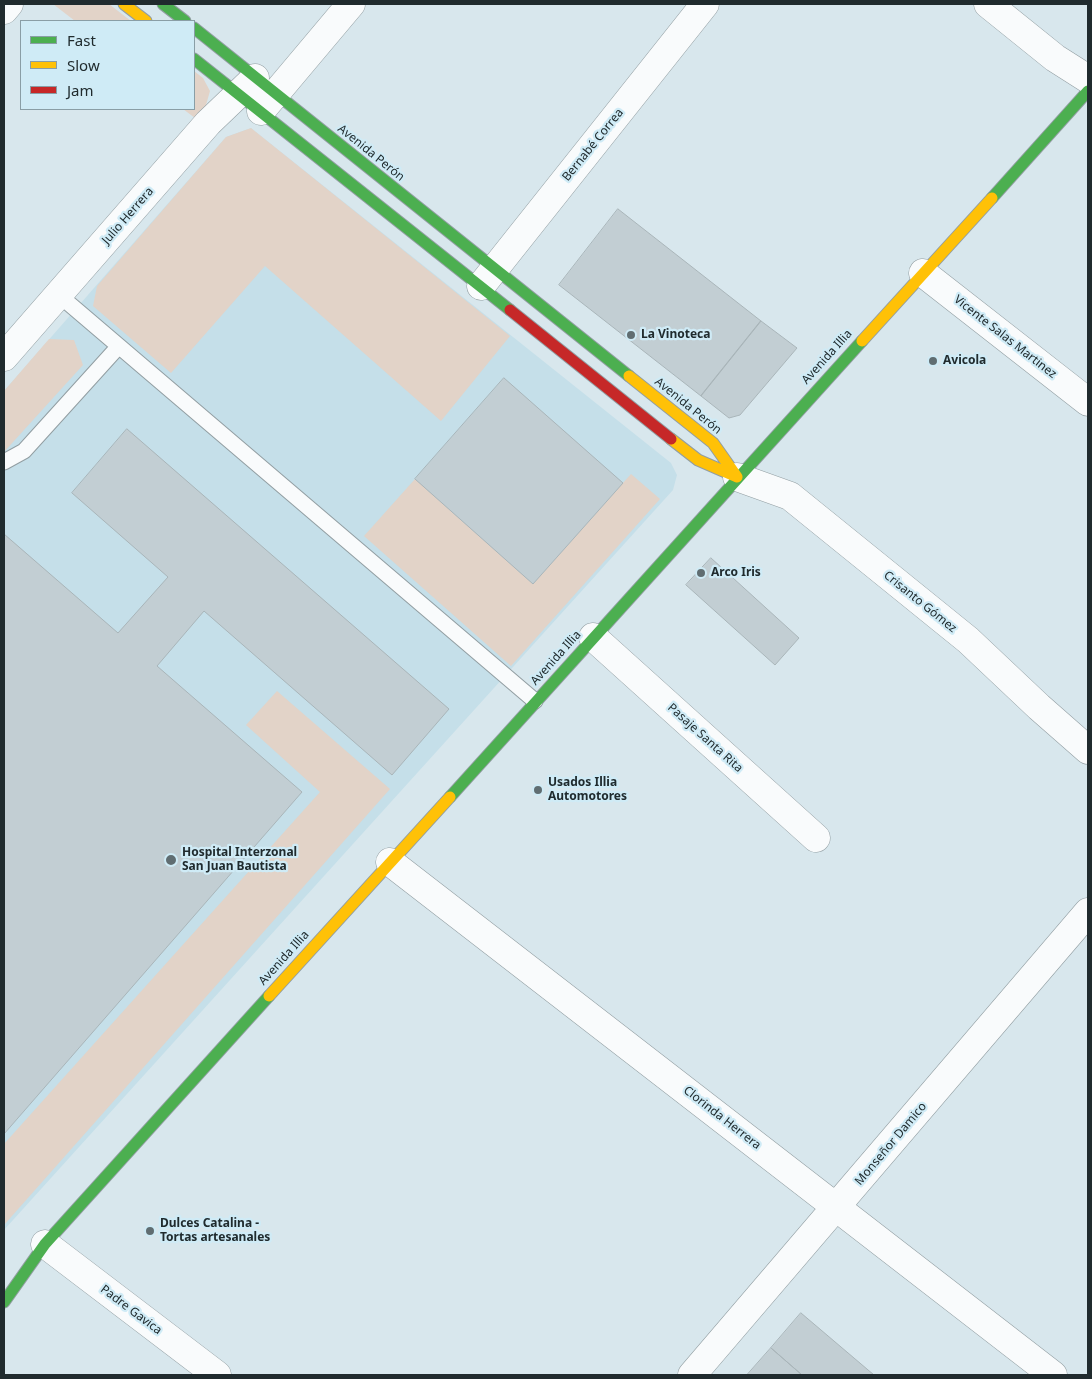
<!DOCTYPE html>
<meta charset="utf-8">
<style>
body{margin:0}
#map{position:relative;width:1092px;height:1379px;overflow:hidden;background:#d8e7ed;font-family:"Noto Sans",sans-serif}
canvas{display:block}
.frame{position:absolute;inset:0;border:5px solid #202b2e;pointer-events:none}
.legend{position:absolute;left:20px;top:20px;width:175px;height:90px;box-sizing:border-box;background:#cfebf6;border:1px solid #899ea6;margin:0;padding:6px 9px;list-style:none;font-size:15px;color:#202b2e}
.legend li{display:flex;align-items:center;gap:10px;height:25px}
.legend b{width:25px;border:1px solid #899ea6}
</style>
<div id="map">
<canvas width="1092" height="1379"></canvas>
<div class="frame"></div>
<ul class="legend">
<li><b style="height:6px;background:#4caf50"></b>Fast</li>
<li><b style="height:6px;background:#ffc107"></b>Slow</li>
<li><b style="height:6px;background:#c62828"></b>Jam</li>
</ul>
</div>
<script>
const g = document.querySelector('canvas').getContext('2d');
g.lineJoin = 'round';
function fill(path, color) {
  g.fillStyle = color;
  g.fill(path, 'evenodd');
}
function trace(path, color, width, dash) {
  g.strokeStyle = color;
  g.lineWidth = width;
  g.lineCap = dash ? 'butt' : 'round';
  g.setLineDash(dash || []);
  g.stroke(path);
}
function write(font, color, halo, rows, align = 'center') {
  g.font = font + ' "Noto Sans",sans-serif';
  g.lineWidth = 4.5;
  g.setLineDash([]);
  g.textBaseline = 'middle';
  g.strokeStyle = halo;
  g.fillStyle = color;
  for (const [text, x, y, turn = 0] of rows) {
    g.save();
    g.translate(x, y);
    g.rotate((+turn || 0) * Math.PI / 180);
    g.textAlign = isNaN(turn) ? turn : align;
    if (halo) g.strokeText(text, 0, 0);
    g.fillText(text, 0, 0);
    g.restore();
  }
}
const built = new Path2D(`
 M251 128 671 463 677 475 673 490 4 1230V391L226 137Z`);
const green = new Path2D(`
 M53 4H109L131 21H75Z
 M194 71 203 78 210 91 206 105 195 118 183 109H194Z
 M251 128 510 336 441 421 265 266 171 373 93 306 97 286 226 137Z
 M49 339 74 340 83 365 4 452V391Z
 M631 474 660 499 511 666 364 536 415 479 533 584Z
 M277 691 390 789 4 1225V1144L320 792 246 725Z`);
const building = new Path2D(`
 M618 209 761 321 701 396 559 285Z
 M761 321 797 348 740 415 729 418 701 396Z
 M504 378 623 483 533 584 415 479Z
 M127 429 449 709 392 775 204 611 157 666 302 792 4 1134V534L118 633 168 577 72 493Z
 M711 558 799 638 775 665 686 585Z
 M801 1313 874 1375H802L771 1348Z
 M771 1348 802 1375H747Z`);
const lane = new Path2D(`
 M59 295 535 701
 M4 462 24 451 119 346`);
const street = new Path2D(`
 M988 4 1055 58 1088 79
 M4 10 9 4
 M261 111 351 4
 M923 273 1088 402
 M481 286 705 4
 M4 357 208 123 255 78
 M737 477 790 496 968 640 1039 707 1088 750
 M593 637 816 838
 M390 862 1053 1375
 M45 1244 217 1375
 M692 1375 1088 912`);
const fast = new Path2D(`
 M163 4 185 21
 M194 28 629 376
 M194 59 510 310
 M992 198 1088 91
 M450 797 862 341
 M4 1302 45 1244 269 996`);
const slow = new Path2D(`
 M124 4 146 21
 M862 341 992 198
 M629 376 713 443 737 477
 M671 439 698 460 737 477
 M269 996 450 797`);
const jam = new Path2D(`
 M510 310 671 439`);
const markers = [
 [631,335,5,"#606d71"],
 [933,361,5,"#606d71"],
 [701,573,5,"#606d71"],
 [538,790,5,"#606d71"],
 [171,860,6,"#606d71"],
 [150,1231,5,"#606d71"]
];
const streetNames = [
 ["Bernabé Correa",593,145,-51],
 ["Avenida Perón",371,153,39],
 ["Julio Herrera",128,216,-49],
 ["Vicente Salas Martinez",1005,337,38],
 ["Avenida Illia",827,357,-48],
 ["Avenida Perón",688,406,39],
 ["Crisanto Gómez",920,602,39],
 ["Avenida Illia",556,658,-48],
 ["Pasaje Santa Rita",705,738,42],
 ["Avenida Illia",284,958,-48],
 ["Clorinda Herrera",722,1118,38],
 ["Monseñor Damico",891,1144,-50],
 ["Padre Gavica",131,1310,37]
];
const poiNames = [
 ["La Vinoteca",641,335],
 ["Avicola",943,361],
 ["Arco Iris",711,573],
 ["Usados Illia",548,783],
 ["Automotores",548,797],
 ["Hospital Interzonal",182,853],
 ["San Juan Bautista",182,867],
 ["Dulces Catalina -",160,1224],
 ["Tortas artesanales",160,1238]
];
fill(built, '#c5dfe9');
fill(green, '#e2d3c8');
fill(building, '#c2ced3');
trace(building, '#a9b5b9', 1);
trace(lane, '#929ea2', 17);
trace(street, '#929ea2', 29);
trace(fast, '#929ea2', 13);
trace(slow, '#929ea2', 13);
trace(jam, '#929ea2', 13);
trace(lane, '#f9fbfc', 15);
trace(street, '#f9fbfc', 28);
trace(fast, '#4caf50', 11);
trace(slow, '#ffc107', 11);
trace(jam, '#c62828', 11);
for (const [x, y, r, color] of markers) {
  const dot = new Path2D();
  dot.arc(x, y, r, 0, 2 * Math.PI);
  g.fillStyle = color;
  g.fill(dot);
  trace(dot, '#cfebf6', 2);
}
write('12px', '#202b2e', '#cfebf6', streetNames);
write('bold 12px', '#202b2e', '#cfebf6', poiNames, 'left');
</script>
